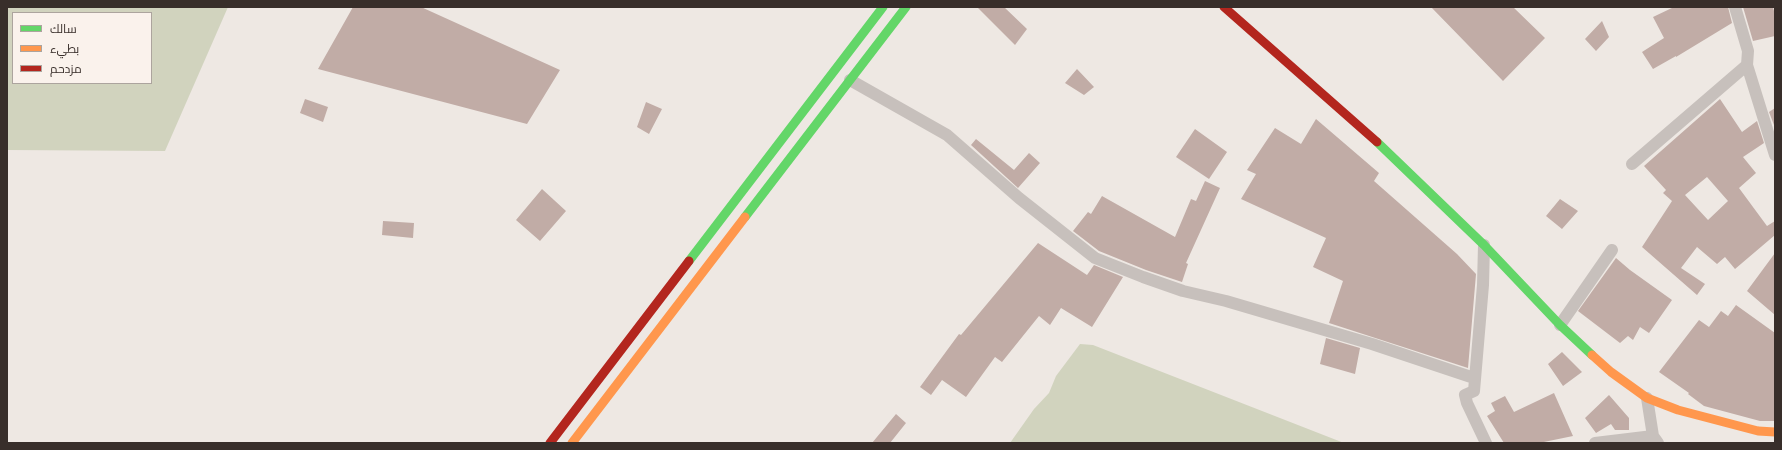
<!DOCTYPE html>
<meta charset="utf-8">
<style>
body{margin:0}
#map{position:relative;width:1782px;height:450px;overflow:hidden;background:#eee8e3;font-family:Lato,Cairo,sans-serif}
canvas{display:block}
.frame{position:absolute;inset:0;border:8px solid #382e2a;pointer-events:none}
.legend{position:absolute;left:12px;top:12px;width:140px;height:72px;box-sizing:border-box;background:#faf2ec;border:1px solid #aca49e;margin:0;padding:5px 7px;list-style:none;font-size:12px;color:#382e2a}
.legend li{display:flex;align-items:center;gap:8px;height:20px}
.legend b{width:20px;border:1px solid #aca49e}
</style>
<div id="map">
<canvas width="1782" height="450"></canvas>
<div class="frame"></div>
<ul class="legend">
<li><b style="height:5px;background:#63d668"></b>سالك</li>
<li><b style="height:5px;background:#ff974d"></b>بطيء</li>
<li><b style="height:5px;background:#b3261e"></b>مزدحم</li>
</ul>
</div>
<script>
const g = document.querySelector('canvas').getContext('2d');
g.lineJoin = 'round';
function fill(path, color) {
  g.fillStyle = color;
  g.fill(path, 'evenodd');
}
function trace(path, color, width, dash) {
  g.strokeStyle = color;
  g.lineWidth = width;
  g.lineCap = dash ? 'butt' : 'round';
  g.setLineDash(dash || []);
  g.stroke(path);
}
const green = new Path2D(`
 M7 7H228L165 151 7 150ZM13 13H151V83H13Z
 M1080 344 1093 345 1344 443H1010L1034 409 1049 393 1056 376Z`);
const building = new Path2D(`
 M353 7H421L560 70 527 124 318 69Z
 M977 7H1004L1027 29 1015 45Z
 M1431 7H1513L1545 38 1503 81Z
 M1674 7H1728L1732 23 1676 57V56L1653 69 1642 52 1664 38 1653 17Z
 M1743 7H1773L1775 15V36L1753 41Z
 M1602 21 1609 37 1596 51 1585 39Z
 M1077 69 1094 87 1084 95 1065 83Z
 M305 99 328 107 323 122 300 113Z
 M1720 99 1742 132 1757 121 1764 143 1743 157 1756 173 1739 188 1767 226 1775 221V235L1735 269 1725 257 1717 264 1697 247 1681 268 1705 284 1697 295 1642 247 1672 201 1663 193 1666 190 1644 166ZM1707 177 1728 201 1708 220 1685 195Z
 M646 102 662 109 649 134 637 127Z
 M1775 108V124L1774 125 1769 112Z
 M1316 119 1379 173 1374 181 1457 254 1476 274 1468 368 1329 323 1343 281 1313 267 1326 238 1241 199 1256 174 1247 170 1275 128 1301 144Z
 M1195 129 1227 152 1209 179 1176 157Z
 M976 139 1014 170 1029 153 1040 163 1018 188 971 145Z
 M1205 181 1220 188 1186 263 1188 264 1182 282 1146 270 1099 251 1073 231 1088 212 1091 214 1102 196 1175 237 1191 199 1196 201Z
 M542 189 566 211 540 241 516 220Z
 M1560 199 1578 211 1562 229 1546 216Z
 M383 221 414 223 413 238 382 235Z
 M1038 243 1087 275 1094 265 1123 277 1092 327 1061 308 1050 325 1039 316 1002 362 995 357 966 397 942 380 931 395 920 387 959 334 961 335Z
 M1775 253V315L1747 291Z
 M1616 258 1630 270 1672 300 1649 333 1640 327 1633 340 1628 336 1620 343 1578 311Z
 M1736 305 1775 333V421H1760L1704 406 1688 394 1689 393 1659 372 1699 320 1709 327 1721 311 1728 316Z
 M1326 338 1360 348 1355 374 1320 364Z
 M1562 352 1582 372 1563 386 1548 364Z
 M1554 393 1573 436 1539 443H1504L1487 416 1495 411 1491 403 1505 396 1514 412Z
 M1609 395 1629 418V430H1615L1611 424 1596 433 1585 418Z
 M896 414 906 423 890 443H872Z`);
const street = new Path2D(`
 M1735 7 1748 51 1747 65 1775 155
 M850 80 947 135 1019 198 1095 258 1143 277 1183 291 1226 301 1372 344 1474 378
 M1632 164 1747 65
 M1484 245 1483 285 1474 391 1465 395 1467 403 1486 443
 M1560 325 1612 250
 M1647 398 1653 436 1658 443
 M1595 443 1653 436`);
const fast = new Path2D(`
 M1377 142 1484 245 1560 325 1592 355
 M745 217 906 7
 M689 261 883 7`);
const slow = new Path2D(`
 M1592 355 1611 372 1647 398 1678 410 1758 431 1775 432
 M572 443 745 217`);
const jam = new Path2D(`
 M1224 7 1377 142
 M550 443 689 261`);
fill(green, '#d1d3be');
fill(building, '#c1aca6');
trace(street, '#c7c0bc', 12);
trace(fast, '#63d668', 9);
trace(slow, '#ff974d', 9);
trace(jam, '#b3261e', 9);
</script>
